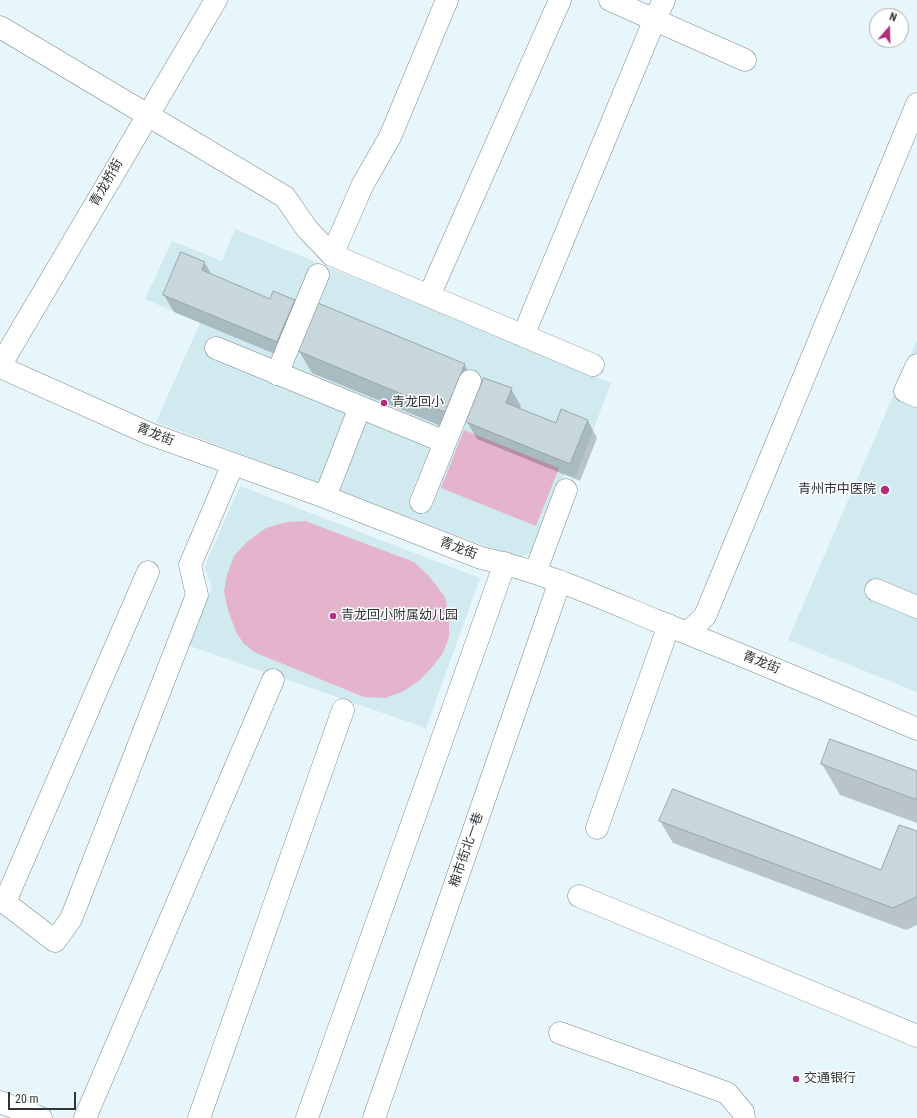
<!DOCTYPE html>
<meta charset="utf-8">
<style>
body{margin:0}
#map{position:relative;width:917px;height:1118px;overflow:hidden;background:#e7f6fb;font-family:"Roboto Condensed",sans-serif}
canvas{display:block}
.north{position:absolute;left:869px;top:8px;width:40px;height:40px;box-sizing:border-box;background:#fff;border:1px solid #acafaf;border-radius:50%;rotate:20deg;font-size:11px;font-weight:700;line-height:16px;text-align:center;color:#303638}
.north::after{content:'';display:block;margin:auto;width:14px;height:18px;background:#ad2f7e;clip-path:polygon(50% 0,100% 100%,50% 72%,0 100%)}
.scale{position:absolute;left:8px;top:1092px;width:68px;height:18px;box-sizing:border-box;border:2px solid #303638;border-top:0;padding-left:5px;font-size:12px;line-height:14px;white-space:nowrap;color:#303638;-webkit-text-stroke:3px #fff;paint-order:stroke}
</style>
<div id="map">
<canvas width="917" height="1118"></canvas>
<div class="north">N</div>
<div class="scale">20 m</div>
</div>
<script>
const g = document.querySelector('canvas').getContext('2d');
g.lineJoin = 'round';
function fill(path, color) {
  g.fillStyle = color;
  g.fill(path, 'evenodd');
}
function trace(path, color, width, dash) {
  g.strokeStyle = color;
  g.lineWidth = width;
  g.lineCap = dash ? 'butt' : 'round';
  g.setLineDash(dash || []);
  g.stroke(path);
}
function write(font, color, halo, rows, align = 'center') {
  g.font = font + ' "Roboto Condensed","Noto Sans SC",sans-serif';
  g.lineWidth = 3;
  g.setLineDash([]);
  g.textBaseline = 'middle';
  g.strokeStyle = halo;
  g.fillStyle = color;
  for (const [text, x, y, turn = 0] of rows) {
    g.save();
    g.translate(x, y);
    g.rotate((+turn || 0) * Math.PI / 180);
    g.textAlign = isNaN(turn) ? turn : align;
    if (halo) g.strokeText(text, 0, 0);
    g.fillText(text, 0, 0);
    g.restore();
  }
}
const built = new Path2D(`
 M235 229 611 383 575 478 565 473 537 549 519 559 156 422 200 323 145 299 172 241 222 261Z
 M917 340V692L788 640Z
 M240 486 480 578 426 728 187 645 212 588 204 567Z`);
const green = new Path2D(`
 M464 430 559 468 536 526 441 488Z
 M305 521 414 562 429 576 445 597 449 617V637L443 653 433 666 420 680 404 691 385 698 364 697 256 653 244 644 236 632 228 610 224 592 227 575 234 556 248 541 266 528 287 522Z`);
const shadow = new Path2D(`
 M205 263 212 276 271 300 294 301 304 318 287 359 174 312 164 295Z
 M299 351 464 364 477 386 458 433 312 373Z
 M511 389 521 406 520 409 556 424 588 421 597 438 580 481 477 439 467 422Z
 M822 764 917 772V823L840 795Z
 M660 821 882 871 917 832V925L906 930 673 843Z`);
const building = new Path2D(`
 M181 252 205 262 202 270 270 299 273 291 295 300 277 342 163 295Z
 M318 303 465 364 445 412 298 351Z
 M484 378 512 388 506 403 556 423 561 409 588 420 570 464 466 422Z
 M830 739 917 771V800L821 764Z
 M673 789 881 870 899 825 917 831V897L893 908 659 821Z`);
const minor = new Path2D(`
 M610 0 745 60
 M0 27 285 197 307 229 332 255 593 365
 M332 255 363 184 390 137 447 0
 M429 296 560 0
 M523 336 655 19 664 0
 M216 348 445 442
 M917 365 905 391 917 396
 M0 366 216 0
 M0 367 150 434 325 497 481 558C542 571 599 597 657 621 744 656 831 692 917 729
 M277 374 318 275
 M325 497 360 407
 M421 502 470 381
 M535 573 566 490
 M876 590 917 607
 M687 633 705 616 917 104
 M597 828 669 625
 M579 896 917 1036
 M0 899 55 941 71 919 197 595 190 565 233 464
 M5 902 148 572
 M560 1033 727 1093 743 1112 744 1118
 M0 1102 41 1118
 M85 1118 273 680
 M199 1118 343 710
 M307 1118 505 563
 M374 1118 560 581`);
const markers = [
 [384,403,4,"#ad2f7e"],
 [885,490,5,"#ad2f7e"],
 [333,616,4,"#ad2f7e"],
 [796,1079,4,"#ad2f7e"]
];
const streetNames = [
 ["青龙桥街",107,183,-60],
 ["青龙街",155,435,22],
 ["青龙街",458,549,21],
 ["青龙街",761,663,22],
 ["粮市街北一巷",467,850,-71]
];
const poiNames = [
 ["青龙回小",392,403],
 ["青州市中医院",876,490,"right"],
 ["青龙回小附属幼儿园",341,616],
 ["交通银行",804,1079]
];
fill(built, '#d1eaf0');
fill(green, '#e3b4cc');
fill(shadow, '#0003');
fill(building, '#c8d7dc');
trace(building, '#98a6aa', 1);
trace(minor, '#7b898d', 23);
trace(minor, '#fff', 22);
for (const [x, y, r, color] of markers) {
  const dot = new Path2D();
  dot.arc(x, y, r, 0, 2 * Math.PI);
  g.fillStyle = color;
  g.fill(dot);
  trace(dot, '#fff', 1.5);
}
write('13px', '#303638', '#fff', streetNames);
write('13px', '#303638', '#fff', poiNames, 'left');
</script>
